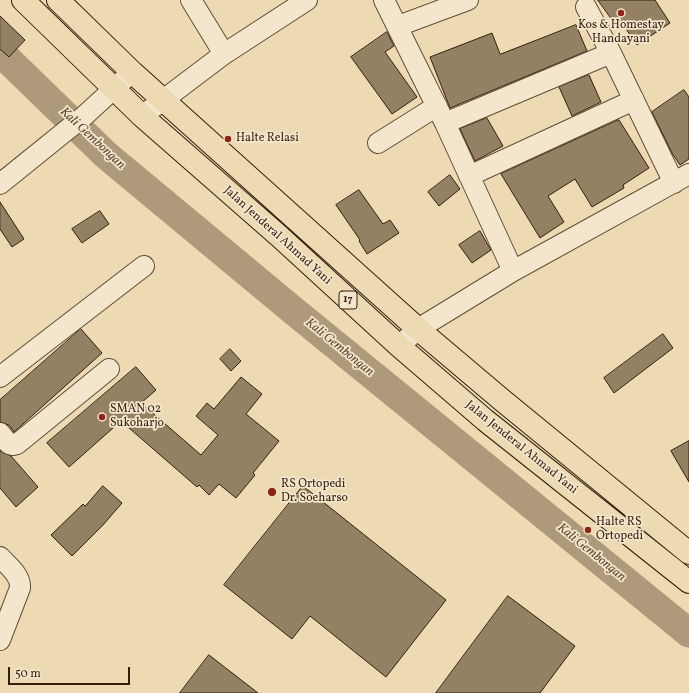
<!DOCTYPE html>
<style>
body{margin:0}
#map{position:relative;width:689px;height:693px;overflow:hidden;background:#edd9b2;font-family:Vollkorn,serif}
canvas{display:block}
.scale{position:absolute;left:8px;top:667px;width:122px;height:18px;box-sizing:border-box;border:2px solid #341f0e;border-top:0;padding-left:5px;font-size:12px;line-height:14px;white-space:nowrap;color:#341f0e;-webkit-text-stroke:3px #f3e6cd;paint-order:stroke}
</style>
<div id="map">
<canvas width="689" height="693"></canvas>
<div class="scale">50 m</div>
</div>
<script>
const g = document.querySelector('canvas').getContext('2d');
g.lineJoin = 'round';
function trace(path, color, width, dash) {
  g.strokeStyle = color;
  g.lineWidth = width;
  g.lineCap = dash ? 'butt' : 'round';
  g.setLineDash(dash || []);
  g.stroke(path);
}
function fill(path, color) {
  g.fillStyle = color;
  g.fill(path, 'evenodd');
}
function write(font, color, halo, rows, align = 'center') {
  g.font = font + ' Vollkorn,serif';
  g.lineWidth = 3.5;
  g.setLineDash([]);
  g.textBaseline = 'middle';
  g.strokeStyle = halo;
  g.fillStyle = color;
  for (const [text, x, y, turn = 0] of rows) {
    g.save();
    g.translate(x, y);
    g.rotate((+turn || 0) * Math.PI / 180);
    g.textAlign = isNaN(turn) ? turn : align;
    if (halo) g.strokeText(text, 0, 0);
    g.fillText(text, 0, 0);
    g.restore();
  }
}
const river = new Path2D(`
 M0 52 106 155 295 312 689 633`);
const building = new Path2D(`
 M598 0H655L670 23 637 45 622 23 617 26Z
 M0 16 25 40 9 57 0 49Z
 M576 25 587 51 450 108 430 57 492 33 500 54Z
 M387 32 394 46 385 52 417 97 392 114 351 57Z
 M589 75 601 102 572 116 559 87Z
 M684 90 689 97V159L680 165 672 153 652 112Z
 M487 118 503 146 475 161 460 129Z
 M619 120 649 168 623 185 624 188 592 207 575 179 548 196 564 222 540 238 501 174Z
 M450 175 460 189 439 206 428 192Z
 M359 190 383 224 390 220 399 233 367 254 359 241 360 240 336 205Z
 M0 202 24 239 12 247 0 229Z
 M100 211 109 224 82 243 72 229Z
 M480 231 491 250 472 263 459 245Z
 M81 329 102 353 14 432 9 425 0 422V400Z
 M663 334 673 348 614 393 604 378Z
 M230 349 241 361 231 371 220 359Z
 M136 367 156 390 141 403 201 455 218 435 196 416 207 403 214 409 241 377 262 394 246 414 279 441 253 473 255 475 236 498 219 484 209 495 199 485 197 487 121 421 69 467 47 443Z
 M689 441V482L671 451Z
 M0 451 11 456 38 487 16 507 0 488Z
 M103 486 122 503 103 525 72 556 51 535 83 504 85 506Z
 M303 486 446 600 386 677 310 616 292 639 224 585Z
 M508 596 575 646 540 693H436Z
 M209 655 258 693H180Z`);
const minor = new Path2D(`
 M191 0 224 54
 M384 0 445 123 513 271
 M586 7 611 53 674 183
 M398 26 468 0
 M142 116 224 54 307 0
 M445 123 611 53
 M378 143 437 106
 M469 176 634 100
 M0 184 83 117 132 72
 M399 346 418 329 513 271 689 174
 M0 377 144 266
 M0 433 9 444 13 445 17 444 109 369
 M0 557C8 566 21 575 20 588L0 640`);
const highway = new Path2D(`
 M23 0 142 116 279 236 399 346 485 420 689 582
 M58 0 132 72 418 329 502 400 689 553`);
const markers = [
 [621,13,4,"#8f2418"],
 [228,139,4,"#8f2418"],
 [102,417,4,"#8f2418"],
 [272,492,5,"#8f2418"],
 [588,530,4,"#8f2418"]
];
const shields = [
 [348,300,18]
];
const shieldNames = [
 ["17",348,300]
];
const poiNames = [
 ["Kos & Homestay",621,26,"center"],
 ["Handayani",621,40,"center"],
 ["Halte Relasi",236,139],
 ["SMAN 02",110,410],
 ["Sukoharjo",110,424],
 ["RS Ortopedi",281,485],
 ["Dr. Soeharso",281,499],
 ["Halte RS",596,523],
 ["Ortopedi",596,537]
];
const streetNames = [
 ["Jalan Jenderal Ahmad Yani",277,236,42],
 ["Jalan Jenderal Ahmad Yani",521,448,39]
];
const waterNames = [
 ["Kali Gembongan",92,139,43],
 ["Kali Gembongan",339,348,39],
 ["Kali Gembongan",591,553,39]
];
trace(river, '#ae9a7a', 29);
fill(building, '#948063');
trace(building, '#341f0e', 1);
trace(minor, '#624e37', 22);
trace(highway, '#341f0e', 24);
trace(minor, '#f3e6cd', 20);
trace(highway, '#edd9b2', 22);
for (const [x, y, r, color] of markers) {
  const dot = new Path2D();
  dot.arc(x, y, r, 0, 2 * Math.PI);
  g.fillStyle = color;
  g.fill(dot);
  trace(dot, '#f3e6cd', 1.5);
}
for (const [x, y, w] of shields) {
  const box = new Path2D();
  box.roundRect(x - w / 2, y - 9, w, 18, 3);
  g.fillStyle = '#f3e6cd';
  g.fill(box);
  trace(box, '#341f0e', 1);
}
write('bold 11px', '#341f0e', null, shieldNames);
write('12px', '#341f0e', '#f3e6cd', poiNames, 'left');
write('12px', '#341f0e', '#f3e6cd', streetNames);
write('italic 13px', '#5f4a34', '#f3e6cd', waterNames);
</script>
